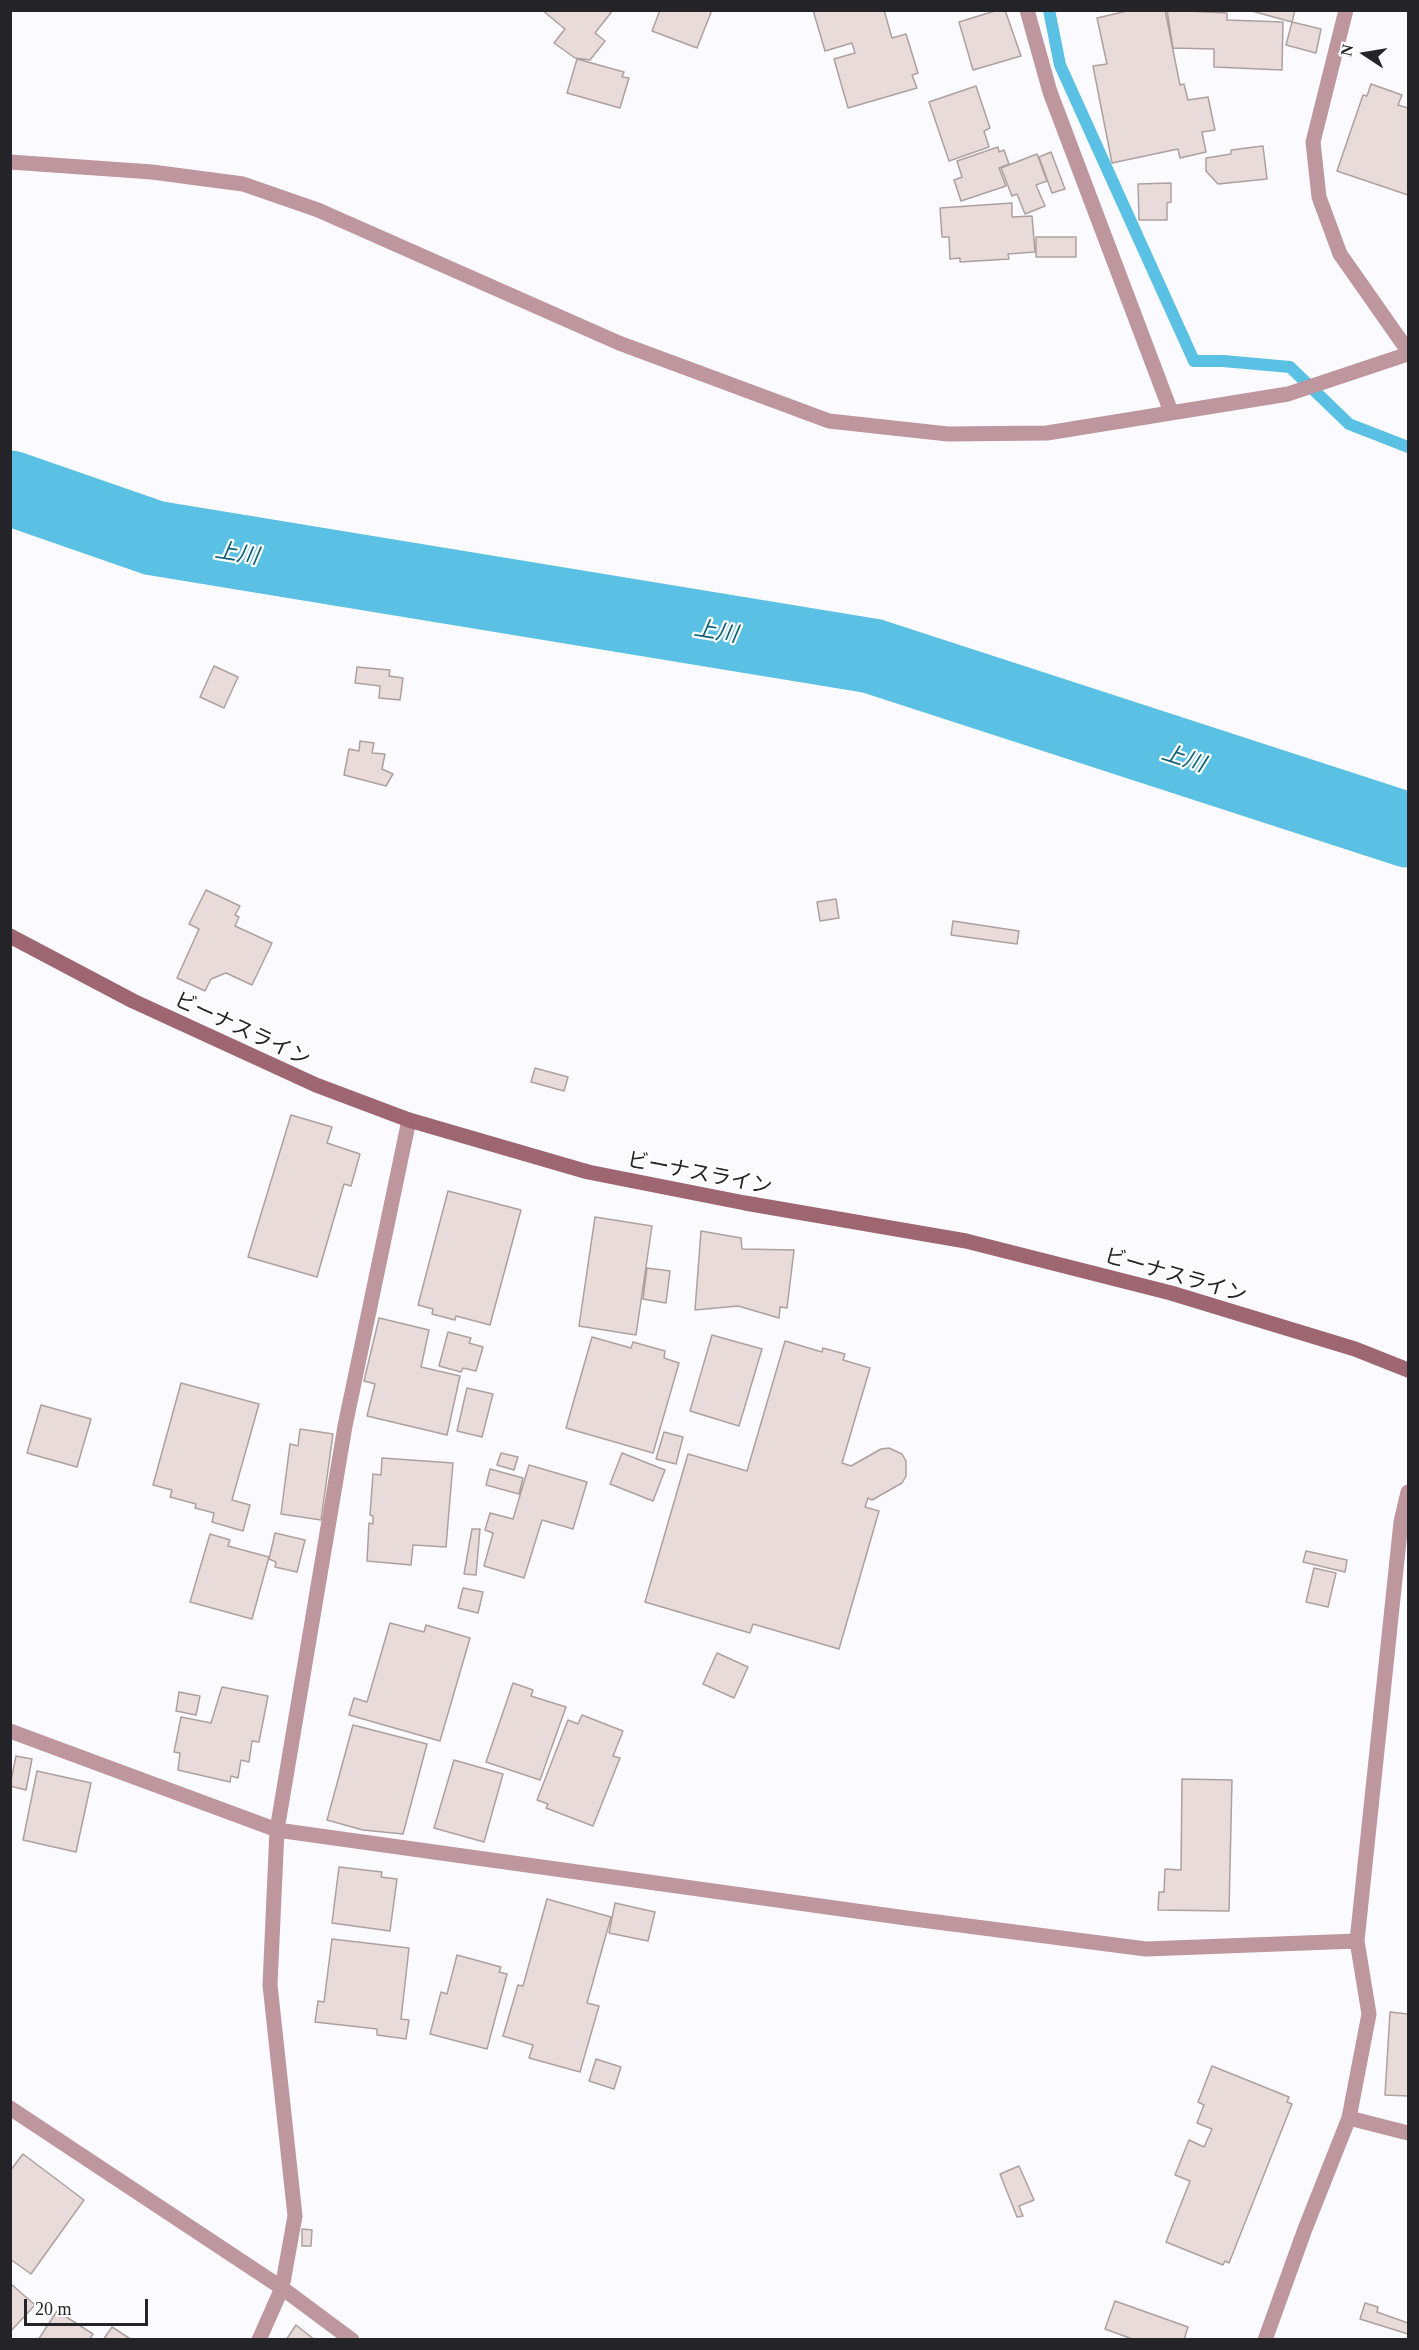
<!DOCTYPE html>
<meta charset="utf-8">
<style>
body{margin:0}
#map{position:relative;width:1419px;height:2350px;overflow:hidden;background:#fbfaff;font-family:Georgia,serif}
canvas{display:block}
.frame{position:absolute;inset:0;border:12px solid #242327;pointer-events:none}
.north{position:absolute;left:1335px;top:24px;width:60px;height:60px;-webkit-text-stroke:4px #fff;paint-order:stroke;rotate:282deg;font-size:16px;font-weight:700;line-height:24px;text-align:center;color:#242327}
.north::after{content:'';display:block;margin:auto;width:21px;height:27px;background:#242327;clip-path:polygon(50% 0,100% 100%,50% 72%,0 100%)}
.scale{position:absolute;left:24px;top:2299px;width:124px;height:27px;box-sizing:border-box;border:3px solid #242327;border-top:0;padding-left:8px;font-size:18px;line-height:21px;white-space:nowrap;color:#242327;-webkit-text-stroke:4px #fff;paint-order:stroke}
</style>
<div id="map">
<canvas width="1419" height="2350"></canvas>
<div class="frame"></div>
<div class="north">N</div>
<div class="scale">20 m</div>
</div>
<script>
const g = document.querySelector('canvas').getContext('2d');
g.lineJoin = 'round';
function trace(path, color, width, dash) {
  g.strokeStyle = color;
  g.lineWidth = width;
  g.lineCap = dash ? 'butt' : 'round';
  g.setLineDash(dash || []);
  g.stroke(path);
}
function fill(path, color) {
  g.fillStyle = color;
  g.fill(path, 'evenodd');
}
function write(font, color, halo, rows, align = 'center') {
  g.font = font + ' Georgia,"Noto Sans JP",serif';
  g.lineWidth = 4.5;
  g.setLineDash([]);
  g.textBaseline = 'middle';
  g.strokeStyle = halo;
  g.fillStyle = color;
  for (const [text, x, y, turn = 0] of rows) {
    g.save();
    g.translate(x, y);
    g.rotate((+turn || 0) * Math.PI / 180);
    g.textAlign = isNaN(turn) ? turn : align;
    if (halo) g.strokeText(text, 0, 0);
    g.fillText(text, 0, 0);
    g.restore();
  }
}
const stream = new Path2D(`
 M1049 10 1060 65 1194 361H1223L1290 367 1349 424 1408 447`);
const river = new Path2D(`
 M10 488 154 538 872 656 1408 830`);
const building = new Path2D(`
 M542 10H613L595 33 605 41 590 60 575 58 554 43 565 29Z
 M660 10H712L697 48 652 31Z
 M813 10H884L892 38 906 34 918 73 912 75 917 88 848 108 834 59 855 53 852 43 825 51Z
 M998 10H1005L1021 56 973 70 959 22Z
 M1131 10H1165L1180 85 1184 84 1188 100 1208 97 1215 130 1202 132 1206 152 1180 158 1178 149 1112 163 1093 66 1107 64 1097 18Z
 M1167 10 1227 13V20L1283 22 1282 70 1214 67V49L1173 48Z
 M1248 10H1295L1292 22Z
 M1292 22 1321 29 1316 53 1286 45Z
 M577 59 624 72 622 77 629 78 620 108 567 93Z
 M1371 84 1402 95 1398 105 1408 108V195L1337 171 1363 95 1367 96Z
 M976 86 990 128 984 131 989 147 949 161 929 102Z
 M1263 146 1267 179 1218 184 1206 171V158L1231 154V150Z
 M998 147 999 152 1004 150 1009 164 999 168 1006 186 961 201 954 180 962 177 957 161Z
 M1051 152 1065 189 1052 193 1039 157Z
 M1037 154 1047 181 1036 185 1045 206 1025 214 1017 194 1012 196 1001 168Z
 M1171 183V202L1167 203V220H1139L1138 184Z
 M1012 203V217L1032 216 1035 252 1008 254 1009 259 960 262V258L950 259 949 237H942L940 208Z
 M1036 237H1076V257H1036Z
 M214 666 238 677 224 708 200 697Z
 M357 667 390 670 389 676 403 678 400 700 379 698 380 686 355 683Z
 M360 741 374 743 372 753 385 754 382 769 393 774 386 786 344 775 349 749 359 751Z
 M206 890 240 906 235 915 239 917 235 926 272 943 252 985 226 973 211 979 205 991 177 978 199 929 189 924Z
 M836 899 839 918 820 921 817 902Z
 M953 921 1019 931 1017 944 951 935Z
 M535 1068 568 1077 564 1091 531 1082Z
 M291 1115 332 1127 327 1143 360 1154 351 1186 344 1184 317 1277 248 1257Z
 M448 1191 521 1210 490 1325 456 1316 455 1320 432 1314 433 1309 418 1305Z
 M595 1217 652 1226 636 1335 579 1326Z
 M701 1231 741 1238 742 1249 794 1250 787 1308 780 1307 779 1318 738 1306 695 1310Z
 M647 1268 670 1271 666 1303 643 1299Z
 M379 1318 429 1330 421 1367 460 1376 447 1435 367 1416 375 1384 364 1381Z
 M448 1332 471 1338 469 1343 483 1347 476 1371 463 1368 461 1372 439 1366Z
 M712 1335 762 1349 739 1426 690 1411Z
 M592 1337 631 1348 633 1342 665 1351 664 1358 679 1363 653 1453 566 1428Z
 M785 1341 822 1352 823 1348 845 1354 843 1360 870 1368 842 1463 851 1466 881 1449 889 1448 902 1454 906 1461V1476L902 1483 872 1500 868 1498 865 1507 879 1511 839 1649 753 1624 750 1633 645 1602 688 1454 747 1471Z
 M181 1383 259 1404 232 1500 250 1505 243 1531 212 1522 214 1513 195 1508 196 1504 170 1497 172 1490 153 1485Z
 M467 1388 493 1394 482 1437 457 1431Z
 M41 1405 91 1419 77 1467 27 1453Z
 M300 1429 333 1434 321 1520 281 1514 290 1444 298 1446Z
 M664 1432 683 1437 676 1464 656 1459Z
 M501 1453 518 1457 514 1470 497 1465Z
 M622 1453 665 1470 653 1501 610 1484Z
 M382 1458 453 1463 446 1547 413 1545 411 1565 367 1561 369 1523 373 1524V1516L370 1515 373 1474 381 1475Z
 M529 1465 587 1482 573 1529 542 1520 524 1578 484 1566 493 1533 485 1530 490 1513 513 1519Z
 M490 1469 523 1478 519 1494 486 1485Z
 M472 1529H480L476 1575 464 1574Z
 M275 1533 305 1540 297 1572 275 1567 276 1562 269 1559Z
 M210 1534 230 1540 228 1546 269 1557 252 1619 190 1602Z
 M1306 1551 1347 1560 1345 1572 1303 1562Z
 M1314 1568 1336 1573 1328 1607 1306 1602Z
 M463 1588 483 1592 478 1613 458 1608Z
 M390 1623 424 1632 426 1625 470 1638 440 1741 349 1715 354 1698 367 1702Z
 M717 1653 748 1667 734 1698 703 1684Z
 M513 1683 533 1690 531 1696 566 1707 540 1780 486 1762Z
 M222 1687 268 1696 259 1742 252 1741 249 1762 241 1760 238 1778 231 1776 230 1782 178 1770 180 1753 174 1752 181 1717 211 1723Z
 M179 1692 200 1696 196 1715 176 1711Z
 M582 1715 623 1731 613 1756 620 1758 593 1826 546 1808 548 1804 537 1800 568 1720 578 1724Z
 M353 1725 427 1744 403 1834 363 1830 327 1820Z
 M16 1756 32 1759 26 1790 10 1786Z
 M454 1760 503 1774 484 1842 434 1828Z
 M37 1771 91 1783 76 1852 23 1840Z
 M1182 1779 1232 1780 1229 1911 1158 1910 1159 1892H1164L1165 1869 1181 1870Z
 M339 1867 382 1872 381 1877 397 1879 390 1931 332 1923Z
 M547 1899 611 1917 587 2003 599 2006 580 2072 529 2058 533 2045 503 2036 518 1985 523 1986Z
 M615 1903 655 1912 648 1941 609 1933Z
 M332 1939 409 1948 401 2019 409 2020 406 2039 377 2035V2029L315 2022 318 2001 324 2002Z
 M457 1955 501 1967 499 1972 507 1974 487 2049 430 2034 441 1992 447 1994Z
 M1390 2012 1408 2014V2096L1385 2095Z
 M596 2059 621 2067 614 2089 589 2081Z
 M1212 2066 1289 2097 1287 2102 1292 2104 1229 2263 1225 2261 1223 2265 1166 2242 1190 2181 1175 2175 1189 2140 1204 2147 1212 2129 1197 2123 1204 2105 1198 2102Z
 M23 2154 84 2200 31 2274 10 2259V2171Z
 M1019 2166 1034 2200 1019 2206 1023 2216 1017 2217 1000 2174Z
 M302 2229 312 2230 311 2246H302Z
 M10 2283 35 2305 10 2332Z
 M1115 2301 1188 2327 1184 2340H1135L1105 2329Z
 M1365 2303 1378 2307 1377 2312 1408 2323V2334L1360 2319Z
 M57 2311 93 2334 89 2340H38Z
 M296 2325 315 2340H286Z
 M112 2327 132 2340H103Z`);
const street = new Path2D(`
 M1027 10 1050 92 1171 412
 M1346 10 1313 142 1319 197 1340 254 1408 351
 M10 162 152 172 243 184 318 210 619 343 829 421 948 434 1047 433 1288 394 1408 354
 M10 1731 277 1830 906 1918 1146 1949 1357 1941
 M10 2108 282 2288 352 2340
 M1349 2118 1408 2133
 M259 2340 282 2288 295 2216 270 1985 277 1830 345 1426 409 1120
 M1265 2340 1305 2229 1349 2118 1369 2014 1357 1941 1401 1522 1408 1492`);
const secondary = new Path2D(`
 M10 936 133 1001 316 1085 409 1120 588 1172 745 1203 966 1241 1171 1293 1355 1349 1408 1370`);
const streetNames = [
 ["ビーナスライン",243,1028,25],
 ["ビーナスライン",700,1172,11],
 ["ビーナスライン",1176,1274,16]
];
const waterNames = [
 ["上川",237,552,9],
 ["上川",716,630,9],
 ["上川",1184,757,18]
];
trace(stream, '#5ac1e4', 12);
trace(river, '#5ac1e4', 75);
fill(building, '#e8dbd9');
trace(building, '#ada19f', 1.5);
trace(street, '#be969d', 15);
trace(secondary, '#9d6670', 15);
write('21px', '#242327', '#fff', streetNames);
write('italic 22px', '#0a6178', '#fff', waterNames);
</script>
